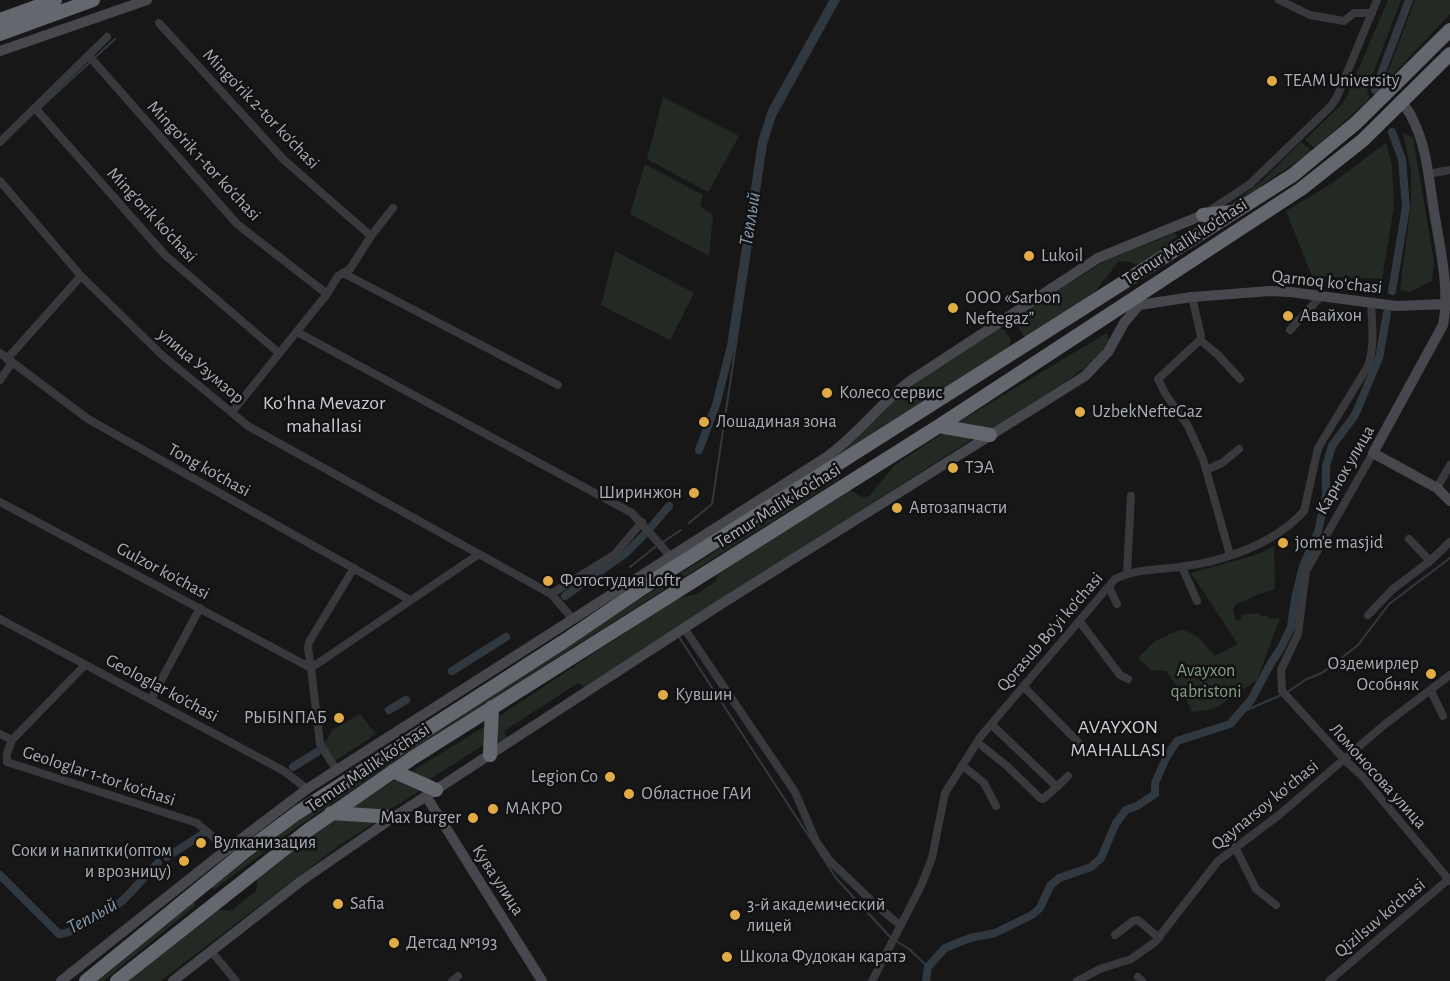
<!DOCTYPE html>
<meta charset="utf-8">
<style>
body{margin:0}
canvas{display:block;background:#171718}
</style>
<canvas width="1450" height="981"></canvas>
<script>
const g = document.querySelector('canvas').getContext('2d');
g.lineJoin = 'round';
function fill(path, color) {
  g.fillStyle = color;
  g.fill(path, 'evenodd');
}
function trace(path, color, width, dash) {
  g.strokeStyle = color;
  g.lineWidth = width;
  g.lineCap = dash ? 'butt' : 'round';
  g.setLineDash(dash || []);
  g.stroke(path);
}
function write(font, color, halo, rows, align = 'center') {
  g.font = font + ' "Alegreya Sans",sans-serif';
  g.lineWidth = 5;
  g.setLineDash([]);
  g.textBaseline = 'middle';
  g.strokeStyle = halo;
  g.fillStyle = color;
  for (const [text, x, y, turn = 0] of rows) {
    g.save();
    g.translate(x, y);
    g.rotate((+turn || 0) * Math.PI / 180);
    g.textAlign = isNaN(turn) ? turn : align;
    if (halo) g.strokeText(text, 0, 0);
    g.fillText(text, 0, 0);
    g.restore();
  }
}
const green = new Path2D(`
 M1388 0H1401L1369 84 1367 94 1370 96 1368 100 1315 148 1305 140 1341 105 1347 96Z
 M1415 0H1450V14L1385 83 1387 74Z
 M663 97 739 136 708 192 647 159Z
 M1403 133 1413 138 1434 261 1432 281 1409 292 1400 290 1411 204V171Z
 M1301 142 1312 151 1262 185 1264 188 1236 206 1225 209 1263 180Z
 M1386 143 1392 166 1394 207 1382 279 1312 276 1286 211 1334 182Z
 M645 164 703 195 700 206 713 215 709 256 630 214Z
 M1175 233 1177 237 1172 240 1169 246 1139 266 1128 261 1118 262 1094 293 1025 338 1013 319 1105 261Z
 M615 251 694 293 670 340 601 305Z
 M1000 328 1005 331 1011 340 1008 349 764 504 840 452 903 392Z
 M1107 333 1109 340 1098 358 1065 382 986 432 955 424Z
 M943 433 977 436 584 687 578 683 504 731 507 738 499 742 495 719 676 599 697 594 716 581 718 571 848 488 863 498 869 496 895 465Z
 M843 476 407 753 300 825 215 889 211 888 297 821 405 748 825 482Z
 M1274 546 1275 589 1257 595 1235 605 1233 610 1236 621 1242 619 1241 615 1259 613 1260 616H1268L1269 619 1280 618 1257 680 1214 709 1192 712 1187 701 1166 671 1151 670 1138 658 1155 641 1182 629 1198 637 1215 656 1238 644 1191 573 1259 554Z
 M360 714 376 734 335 761 323 742 327 740 332 730Z
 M487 725 488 742 427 781 409 773Z
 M398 778 424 788 386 812 350 809Z
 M340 817 379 820 341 844 160 981H127L213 911 220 910 231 911 256 891 258 874Z
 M193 902 195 903V906L103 981H98Z`);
const stream = new Path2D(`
 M38 110 115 39
 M689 523 712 504 766 144 775 116 839 0
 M663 542 681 530
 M630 567 655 547
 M679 637 836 878 891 938
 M1286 693 1305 680 1322 673 1358 645 1389 604 1450 558
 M1240 713 1281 695
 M896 941 909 949 928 967`);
const canal = new Path2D(`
 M1375 90 1409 0
 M1392 132 1402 159 1406 207 1392 291
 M699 450 716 405 731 346 762 142 772 111 834 0
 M652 526 669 506
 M565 596 626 553 644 535
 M452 671 506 637
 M389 710 406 700
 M293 767 317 752
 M167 857 201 835
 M0 875 59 934C76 933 108 912 122 901 135 889 145 875 158 863
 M926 981 928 967 945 948 970 938 995 933 1032 915 1040 908 1050 886 1059 878 1091 867 1101 858 1116 823 1126 810 1137 806 1155 794V783L1167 756 1177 741 1230 724 1251 700 1271 663 1281 648 1291 627 1295 599 1303 566 1318 532 1326 495V466L1332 446 1355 415 1379 358 1387 313`);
const street = new Path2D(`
 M1279 0 1310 15 1344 21 1354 13H1372
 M159 23 284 160 371 236
 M89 56 237 224 327 294
 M35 108 165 255 279 353
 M0 142 107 37
 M1428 174 1450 170
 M0 181 81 276 163 356 248 426 551 594 573 619
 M1209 211 1250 184 1331 106 1337 97 1377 0
 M343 273 558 385
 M1192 297 1201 336 1200 340 1158 379 1166 395 1188 426 1203 459 1230 555
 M1290 330 1321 296
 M297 332 632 513 671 557
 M1200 340 1218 355 1240 379
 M0 353 88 419 410 600
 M7 359 81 276
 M0 380 12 363
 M232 412 327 294 338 276 350 269 371 236 393 208
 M1373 453 1306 571 1298 634 1281 670 1282 691 1345 760 1362 776 1450 881
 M1206 470 1222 463 1239 449
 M1437 488 1450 465
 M0 502 311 668 320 744 336 769
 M1409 539 1430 561
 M1182 567 1197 601
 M354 568 309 642 308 648 311 668 479 554
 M1127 573 1131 496
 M1109 587 1117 604
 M551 594 614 555 642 522
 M1368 615 1393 589 1430 561 1450 542
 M0 619 284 771 307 789
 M1080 622 1120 675 1128 679
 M684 628 795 792 816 841 830 861 877 906 900 925
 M85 665 12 740 7 753V762L197 823 227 849
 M1023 686 1079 743
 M1431 691 1443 716
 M151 699 200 608
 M991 724 1057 787 1068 776
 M0 734 12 740
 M977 742 1007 766 1040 798 1043 799 1057 787
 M962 765 984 783 996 806
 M1235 847 1256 889 1276 905
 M1115 935 1133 921 1138 920 1159 938
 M211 951 236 981
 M1138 977 1142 981
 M452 981 458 976
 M872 981 921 886 932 858 945 793 981 736 1115 579C1135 569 1157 570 1179 567 1223 562 1274 544 1304 511L1318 448 1368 366C1375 345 1372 325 1371 303
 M1077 981 1100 969 1131 959 1155 942 1218 861 1279 815 1384 725 1450 675
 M1329 981 1450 878`);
const secondary = new Path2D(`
 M0 51 147 0
 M1402 103C1405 107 1410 112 1412 118 1427 146 1429 181 1434 211 1440 248 1450 289 1443 325L1373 453 1437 488 1450 501
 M1135 300 1139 305 1192 297 1270 291 1290 292 1396 306 1446 304
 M426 796 542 981
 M61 981 216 858 307 789 825 458C857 436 879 404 910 381L1098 258 1203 215
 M173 981 301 881 394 817 718 606 1085 376 1108 352 1124 323 1139 305`);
const highway = new Path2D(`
 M0 20 55 0
 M0 34 93 0
 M1203 215 1232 212
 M939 426 990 435
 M490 755 492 707
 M393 771 436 790
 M331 813 394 817
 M86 981 243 853 297 813 563 642 656 579 1293 175 1356 123 1450 30
 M117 981 307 831 414 757 939 426 1301 189 1363 140 1450 54`);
const markers = [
 [1272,81,6,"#e1ac46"],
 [1029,256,6,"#e1ac46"],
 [953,308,6,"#e1ac46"],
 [1288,316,6,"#e1ac46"],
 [827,393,6,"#e1ac46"],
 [1080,412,6,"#e1ac46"],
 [704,422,6,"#e1ac46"],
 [953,468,6,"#e1ac46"],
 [694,493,6,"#e1ac46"],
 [897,508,6,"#e1ac46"],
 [1283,543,6,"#e1ac46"],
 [548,581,6,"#e1ac46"],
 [1431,674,6,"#e1ac46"],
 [663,695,6,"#e1ac46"],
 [339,718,6,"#e1ac46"],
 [610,777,6,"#e1ac46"],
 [629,794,6,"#e1ac46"],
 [493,809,6,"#e1ac46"],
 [473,818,6,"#e1ac46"],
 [201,843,6,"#e1ac46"],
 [184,861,6,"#e1ac46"],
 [338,904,6,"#e1ac46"],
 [735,915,6,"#e1ac46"],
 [394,943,6,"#e1ac46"],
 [727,957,6,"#e1ac46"]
];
const poiNames = [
 ["TEAM University",1284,81],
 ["Lukoil",1041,256],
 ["ООО «Sarbon",965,298],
 ["Neftegaz”",965,319],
 ["Авайхон",1300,316],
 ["Колесо сервис",839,393],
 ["UzbekNefteGaz",1092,412],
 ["Лошадиная зона",716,422],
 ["ТЭА",965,468],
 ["Ширинжон",682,493,"right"],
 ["Автозапчасти",909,508],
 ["jom'e masjid",1295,543],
 ["Фотостудия Loftr",560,581],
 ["Оздемирлер",1419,664,"right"],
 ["Особняк",1419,685,"right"],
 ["Кувшин",675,695],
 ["РЫБINПАБ",327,718,"right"],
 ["Legion Co",598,777,"right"],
 ["Областное ГАИ",641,794],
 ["МАКРО",505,809],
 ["Max Burger",461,818,"right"],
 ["Вулканизация",213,843],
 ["Соки и напитки(оптом",172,851,"right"],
 ["и врозницу)",172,872,"right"],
 ["Safia",350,904],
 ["3-й академический",747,905],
 ["лицей",747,926],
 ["Детсад №193",406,943],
 ["Школа Фудокан каратэ",739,957]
];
const streetNames = [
 ["Mingo‘rik 2-tor ko‘chasi",261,109,46],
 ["Mingo‘rik 1-tor ko‘chasi",204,161,47],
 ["Ming'orik ko'chasi",152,215,47],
 ["Temur Malik ko'chasi",1185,242,-33],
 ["Qarnoq koʻchasi",1327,282,6],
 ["улица Узумзор",201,366,40],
 ["Tong ko'chasi",209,470,29],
 ["Карнок улица",1345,470,-60],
 ["Temur Malik ko'chasi",778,506,-32],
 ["Gulzor ko'chasi",163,571,28],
 ["Qorasub Bo'yi ko'chasi",1050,632,-49],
 ["Geologlar ko'chasi",162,688,28],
 ["Temur Malik ko'chasi",368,768,-34],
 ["Geologlar 1-tor ko'chasi",99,776,18],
 ["Ломоносова улица",1378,776,48],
 ["Qaynarsoy koʻchasi",1265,805,-39],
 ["Кува улица",498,880,57],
 ["Qizilsuv ko'chasi",1380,918,-40]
];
const parkNames = [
 ["Avayxon",1206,671],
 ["qabristoni",1206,692]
];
const waterNames = [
 ["Теплый",750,219,-81],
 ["Теплый",92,916,-29]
];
const neighbourhoodNames = [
 ["Koʻhna Mevazor",324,403],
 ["mahallasi",324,426],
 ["AVAYXON",1118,727],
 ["MAHALLASI",1118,750]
];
fill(green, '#232a24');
trace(stream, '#313940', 2);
trace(canal, '#313940', 8);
trace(street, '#38393d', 8);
trace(secondary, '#46484d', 10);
trace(highway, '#64676d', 14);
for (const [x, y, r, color] of markers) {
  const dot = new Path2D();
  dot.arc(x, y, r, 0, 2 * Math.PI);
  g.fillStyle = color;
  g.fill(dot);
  trace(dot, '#121213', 2);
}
write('18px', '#aaaeb7', '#121213', poiNames, 'left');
write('18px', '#aaaeb7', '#121213', streetNames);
write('18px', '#83a084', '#121213', parkNames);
write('italic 20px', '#849bae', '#121213', waterNames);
write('20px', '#cacdd3', '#121213', neighbourhoodNames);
</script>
